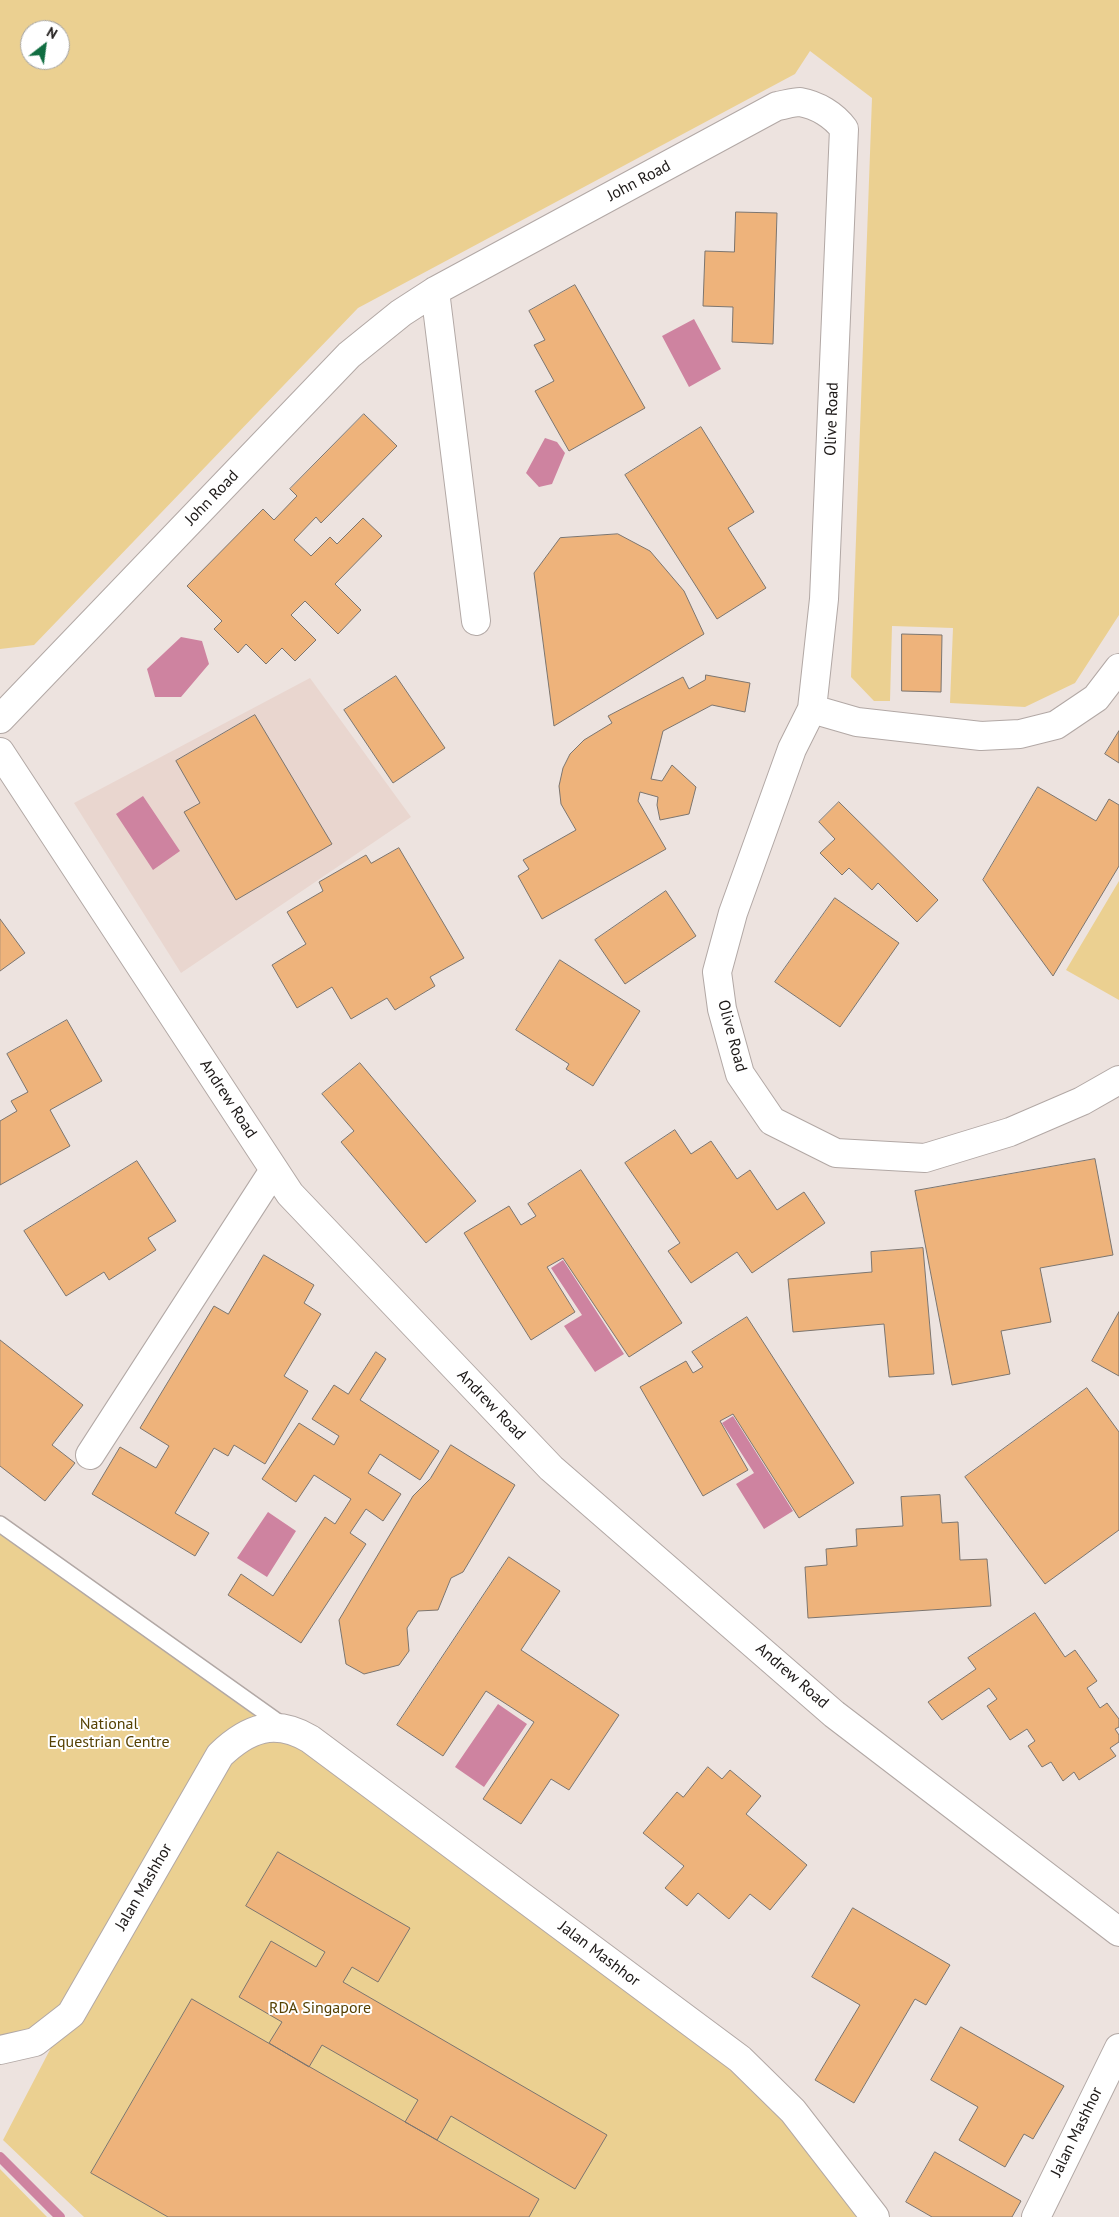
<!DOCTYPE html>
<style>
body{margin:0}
#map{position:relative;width:1119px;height:2217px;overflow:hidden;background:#ede3df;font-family:"PT Sans",sans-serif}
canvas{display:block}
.north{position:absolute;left:20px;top:20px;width:50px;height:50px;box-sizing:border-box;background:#fff;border:1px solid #a4a3a2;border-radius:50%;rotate:30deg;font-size:14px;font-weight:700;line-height:20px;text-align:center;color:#1c1817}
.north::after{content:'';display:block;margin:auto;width:18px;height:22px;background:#106d41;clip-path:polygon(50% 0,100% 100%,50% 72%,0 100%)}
</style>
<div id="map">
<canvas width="1119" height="2217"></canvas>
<div class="north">N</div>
</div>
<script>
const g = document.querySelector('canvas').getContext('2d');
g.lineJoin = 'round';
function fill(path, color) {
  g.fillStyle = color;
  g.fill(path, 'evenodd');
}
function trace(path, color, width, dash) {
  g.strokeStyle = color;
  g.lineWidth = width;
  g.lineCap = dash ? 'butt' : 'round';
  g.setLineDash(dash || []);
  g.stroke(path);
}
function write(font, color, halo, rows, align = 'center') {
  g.font = font + ' "PT Sans",sans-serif';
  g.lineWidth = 4;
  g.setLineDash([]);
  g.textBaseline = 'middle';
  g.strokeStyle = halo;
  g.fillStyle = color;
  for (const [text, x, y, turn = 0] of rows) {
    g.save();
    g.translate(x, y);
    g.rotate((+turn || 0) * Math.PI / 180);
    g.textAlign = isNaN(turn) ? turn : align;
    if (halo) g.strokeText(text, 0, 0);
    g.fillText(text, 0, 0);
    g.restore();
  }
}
const built = new Path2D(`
 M310 678 411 817 181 973 74 803Z`);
const green = new Path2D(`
 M0 0H1119V615L1075 683 1025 707 950 703 953 628 892 626 890 701H874L851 677 872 98 810 51 795 74 358 308 34 645 0 649ZM30 30H60V60H30Z
 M1119 881V1000L1066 970Z
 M0 1523 741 2061 874 2217H84L3 2140 68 2015 0 2047Z
 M0 2169 47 2217H0Z`);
const water = new Path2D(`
 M694 319 721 369 689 387 662 336Z
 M545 438 557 442 565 453 552 484 539 487 526 473Z
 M181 637 202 641 209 664 181 697H155L147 669Z
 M143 796 180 851 153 870 116 814Z
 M563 1260 624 1354 595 1372 564 1326 582 1315 551 1268Z
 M733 1416 793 1511 764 1529 736 1484 754 1473 722 1423Z
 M268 1512 296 1531 267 1577 237 1558Z
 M498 1704 527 1724 484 1787 455 1767Z`);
const stream = new Path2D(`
 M0 2157 60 2217`);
const building = new Path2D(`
 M736 212 777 213 773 344 732 342 733 307 703 306 705 251 734 252Z
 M575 285 645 408 569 451 535 391 554 381 534 345 545 340 529 311Z
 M364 414 397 446 321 523 316 517 294 540 311 556 330 537 337 544 363 518 382 536 335 584 361 610 338 634 305 601 291 615 316 640 295 661 282 648 266 664 246 644 238 653 214 629 222 621 187 586 263 509 274 520 297 496 290 489Z
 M701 427 754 512 728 528 766 588 717 619 625 475Z
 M618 534 650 551 684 591 704 634 554 726 534 573 560 538Z
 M902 634 942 635 941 692 902 691Z
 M706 675 750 683 745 712 712 705 663 731 651 779 662 781 672 765 696 787 689 814 660 820 657 805 658 797 640 792 638 801 666 849 542 919 518 876 529 869 523 860 576 830 561 804 559 786 563 768 570 754 584 740 612 723 608 716 683 677 689 689 705 680Z
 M396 676 445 748 393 783 344 710Z
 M255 715 332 844 236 900 184 812 200 803 176 761Z
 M1119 731V763L1105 754Z
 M1038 787 1096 821 1109 799 1119 805V866L1053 976 983 880Z
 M839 802 938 900 917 922 878 883 872 890 849 868 842 875 820 853 835 839 819 822Z
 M399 848 464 958 430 977 435 986 395 1010 387 998 351 1019 332 987 297 1008 272 965 306 944 287 912 323 891 319 882 366 855 371 863Z
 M666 891 696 936 625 984 595 940Z
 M835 898 899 943 840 1027 775 982Z
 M0 919 25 953 0 971Z
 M560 960 640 1011 593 1086 566 1069 569 1064 516 1030Z
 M67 1020 102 1081 50 1110 70 1146 0 1185V1121L17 1111 11 1101 28 1092 7 1054Z
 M360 1063 476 1201 426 1243 341 1142 354 1131 322 1094Z
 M675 1130 691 1154 711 1141 737 1179 750 1170 777 1210 804 1192 825 1223 752 1273 737 1252 691 1283 668 1251 680 1243 625 1163Z
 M1095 1159 1113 1255 1040 1268 1051 1322 1001 1331 1010 1374 952 1385 915 1191Z
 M137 1161 176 1221 148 1238 156 1250 109 1280 104 1272 66 1296 24 1231Z
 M581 1170 682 1323 629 1357 563 1258 547 1267 575 1312 531 1340 464 1233 509 1206 521 1225 536 1216 528 1204Z
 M923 1248 934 1374 889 1377 884 1324 793 1332 788 1279 872 1272 871 1252Z
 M264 1255 314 1285 304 1303 321 1314 284 1376 308 1391 265 1464 234 1445 228 1456 214 1448 175 1513 209 1533 195 1556 92 1494 120 1447 156 1468 169 1446 140 1428 214 1306 228 1314Z
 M1119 1312V1376L1092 1361Z
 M747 1317 854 1483 799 1518 733 1414 720 1421 748 1470 703 1496 640 1387 686 1361 693 1373 703 1367 692 1352Z
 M0 1340 83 1405 52 1445 75 1463 45 1501 0 1466Z
 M376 1352 386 1359 360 1400 439 1451 420 1480 380 1454 368 1473 401 1494 383 1521 366 1509 350 1533 366 1544 301 1643 228 1595 241 1574 273 1596 325 1517 335 1524 351 1499 314 1475 296 1502 262 1479 299 1423 334 1445 339 1436 312 1419 334 1385 348 1394Z
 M1087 1388 1119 1432V1530L1045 1584 965 1477Z
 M451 1445 515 1485 463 1572 451 1578 438 1610 418 1611 407 1628 409 1651 399 1665 364 1674 346 1664 339 1620 413 1496 430 1479Z
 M940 1495 942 1523 958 1522 960 1560 987 1559 991 1606 808 1618 805 1567 827 1565 826 1549 857 1546 856 1529 903 1526 901 1497Z
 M509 1557 560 1591 521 1650 619 1715 569 1790 551 1779 521 1824 483 1799 534 1722 486 1691 443 1756 397 1725Z
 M1035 1613 1065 1657 1075 1650 1097 1681 1087 1688 1100 1708 1107 1703 1119 1719V1727L1115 1729 1119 1735V1742L1110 1748 1116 1756 1079 1780 1074 1772 1063 1781 1051 1762 1042 1767 1028 1746 1035 1741 1027 1729 1010 1740 987 1706 997 1699 989 1688 942 1720 928 1702 976 1669 968 1658Z
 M708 1767 722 1779 730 1770 761 1796 746 1814 807 1865 770 1910 750 1894 729 1919 698 1893 687 1906 665 1888 684 1866 643 1833 677 1792 683 1797Z
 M278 1852 410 1928 378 1982 352 1967 343 1982 607 2135 575 2189 451 2116 437 2140 405 2122 418 2100 322 2045 309 2067 269 2043 282 2022 239 1997 271 1941 316 1967 325 1952 246 1906Z
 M853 1908 950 1965 926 2005 915 1999 854 2103 815 2080 860 2005 812 1977Z
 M192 1999 539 2199 529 2217H168L91 2173Z
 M961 2027 1064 2086 1033 2139 1024 2134 1005 2167 959 2140 978 2107 931 2080Z
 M935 2152 1021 2201 1012 2217H932L906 2202Z`);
const service = new Path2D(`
 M0 1524 284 1726`);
const minor = new Path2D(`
 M435 291 476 621
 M812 709 857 722 981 736 1020 734 1056 725 1096 698 1119 668
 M0 719 349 355 401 313 435 291 777 106C784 105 793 102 800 102 817 105 834 115 844 129L824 599 812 709 792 749 733 913 717 972 722 1009 740 1074 772 1121 836 1153 925 1158 1010 1132 1082 1101 1119 1080
 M0 752 290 1194 551 1468 834 1714 1119 1932
 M90 1455 274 1170
 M0 2050 35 2042 71 2014 220 1755C248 1728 275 1718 310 1739L740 2059 793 2111 875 2217
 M1036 2217 1119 2048`);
const streetNames = [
 ["John Road",639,181,-28],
 ["Olive Road",832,419,-88],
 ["John Road",212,498,-46],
 ["Olive Road",732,1036,75],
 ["Andrew Road",228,1099,57],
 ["Andrew Road",491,1405,46],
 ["Andrew Road",792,1676,41],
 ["Jalan Mashhor",144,1887,-60],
 ["Jalan Mashhor",599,1954,37],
 ["Jalan Mashhor",1077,2132,-64]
];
const parkNames = [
 ["National",109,1724],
 ["Equestrian Centre",109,1742],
 ["RDA Singapore",320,2008]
];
fill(built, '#e9d6cf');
fill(green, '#ebd091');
fill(water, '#ce83a0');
trace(stream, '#ce83a0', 10);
fill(building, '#eeb37b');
trace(building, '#7c756f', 1);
trace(service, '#b2a8a5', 18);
trace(minor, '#b2a8a5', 30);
trace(service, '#fff', 15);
trace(minor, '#fff', 28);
write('16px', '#1c1817', '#fff', streetNames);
write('16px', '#564103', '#fff', parkNames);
</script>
